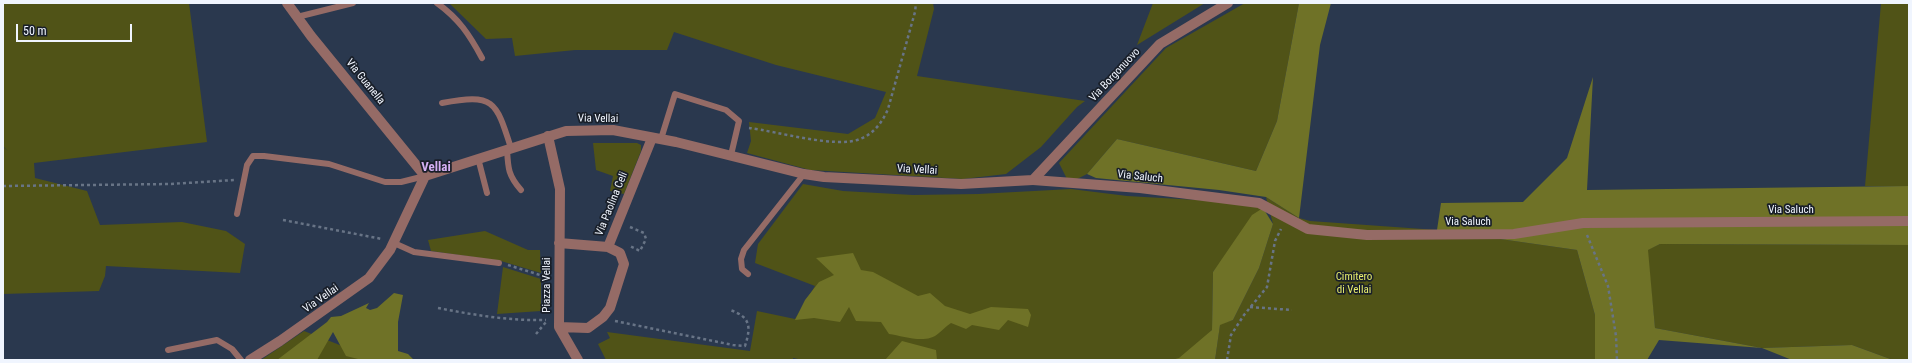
<!DOCTYPE html>
<style>
body{margin:0}
#map{position:relative;width:1912px;height:363px;overflow:hidden;background:#2a384e;font-family:"Roboto Condensed",sans-serif}
canvas{display:block}
.frame{position:absolute;inset:0;border:4px solid #f0f5fe;pointer-events:none}
.scale{position:absolute;left:16px;top:24px;width:116px;height:18px;box-sizing:border-box;border:2px solid #f0f5fe;border-top:0;padding-left:5px;font-size:12px;line-height:14px;white-space:nowrap;color:#f0f5fe;-webkit-text-stroke:3px #191f29;paint-order:stroke}
</style>
<div id="map">
<canvas width="1912" height="363"></canvas>
<div class="frame"></div>
<div class="scale">50 m</div>
</div>
<script>
const g = document.querySelector('canvas').getContext('2d');
g.lineJoin = 'round';
function fill(path, color) {
  g.fillStyle = color;
  g.fill(path, 'evenodd');
}
function trace(path, color, width, dash) {
  g.strokeStyle = color;
  g.lineWidth = width;
  g.lineCap = dash ? 'butt' : 'round';
  g.setLineDash(dash || []);
  g.stroke(path);
}
function write(font, color, halo, rows, align = 'center') {
  g.font = font + ' "Roboto Condensed",sans-serif';
  g.lineWidth = 3.5;
  g.setLineDash([]);
  g.textBaseline = 'middle';
  g.strokeStyle = halo;
  g.fillStyle = color;
  for (const [text, x, y, turn = 0] of rows) {
    g.save();
    g.translate(x, y);
    g.rotate((+turn || 0) * Math.PI / 180);
    g.textAlign = isNaN(turn) ? turn : align;
    if (halo) g.strokeText(text, 0, 0);
    g.fillText(text, 0, 0);
    g.restore();
  }
}
const green = new Path2D(`
 M3 3H189L207 142 34 163 35 178 87 191 100 225 182 222 226 231 245 244 240 273 106 266 105 276 99 291 3 294V147L8 151 3 146Z
 M449 3H933L934 9 917 76 1085 101 1077 107 1041 147 1006 174 963 179 810 170 747 153 751 141 749 122 848 134 875 118 886 92 776 65 674 32 667 50H575L515 56 512 38 486 39Z
 M1153 3H1205L1137 45Z
 M1245 3H1299L1277 121 1256 171 1117 139 1087 174 1069 183 1059 163 1166 48Z
 M1881 3H1909V186H1865Z
 M593 143H637L641 145V151L624 194 610 191 613 176 596 170Z
 M803 184 843 191 913 195 978 194 1071 189 1127 196 1233 202 1263 208 1213 272 1212 330 1191 360H803L793 358V360H606L598 344 610 338 607 332 750 351 757 311 795 319 815 286 755 263 758 244Z
 M1266 197 1299 218 1310 221 1437 230 1577 250 1595 315V360H1215L1220 324 1233 320 1259 268 1273 224Z
 M485 231 528 250H540L541 273 501 261 431 251 428 240Z
 M1660 244 1909 245V360H1893L1852 345 1762 348 1655 328 1647 250Z
 M503 267 541 279V311L497 314Z
 M304 331 378 360H261Z`);
const forest = new Path2D(`
 M1299 3H1331L1320 45 1299 218 1266 197 1219 190 1096 178 1087 174 1117 139 1256 171 1277 121Z
 M1593 77 1587 190 1909 186V245L1660 244 1648 250 1655 328 1762 348 1852 345 1893 360H1792L1762 348 1659 340 1647 360H1595V315L1577 250 1437 230 1441 203 1523 202 1567 158Z
 M1263 208 1273 224 1259 268 1233 320 1220 325 1215 360H1172L1179 358 1212 330 1213 272 1252 215Z
 M853 253 861 270 873 272 918 296 930 293 945 306 970 314 991 307 1028 309 1031 315 1028 327 1008 320 999 330 972 325 966 329 951 323C946 326 943 330 939 333 926 345 904 336 889 334L881 322 856 321 849 307 840 322 814 318 795 320 805 300 819 282 834 275 816 258Z
 M394 293 403 295 398 322V351L408 354 414 360H362L346 356 333 332 317 360H277L327 322 331 317 341 316 369 303 366 308 370 310 377 308Z
 M902 341 936 350 937 360H885Z`);
const path = new Path2D(`
 M749 128C776 131 836 149 860 139 874 134 883 121 888 109L915 12 916 3
 M3 186 170 184 234 180
 M283 220 382 239
 M630 227 644 233 646 239 640 251 630 246
 M1587 235 1608 286 1616 336 1617 360
 M508 265 540 275H547
 M1250 307 1292 310
 M438 308C474 315 510 321 546 320
 M615 321 733 345 745 346C751 327 751 317 730 310
 M536 334 546 322
 M1227 360 1231 335 1244 315 1267 287 1275 241 1281 229`);
const service = new Path2D(`
 M437 3C459 19 469 34 482 58
 M297 17 353 3
 M442 103C494 93 496 101 511 148
 M661 139 675 94 726 110 739 121 731 155
 M507 149C508 168 508 175 521 190
 M478 158 487 193
 M237 214 247 165 253 156H264L329 164 385 182H401L425 176
 M394 243 414 252 499 263
 M748 274 742 269 741 259 744 250 804 174
 M168 350 217 340 232 349 241 360`);
const minor = new Path2D(`
 M548 136 560 189 559 327 578 360
 M1033 180 1140 188 1259 203 1308 229 1367 235 1514 234 1583 223 1909 221
 M608 247 652 138
 M559 327 588 328 603 317 610 308 624 264 620 253 608 247 559 243`);
const tertiary = new Path2D(`
 M287 3 311 36 425 176
 M250 360 280 341 369 278 390 250 425 176 566 131 613 130 676 142 804 174 824 177 961 184 1033 180 1160 44 1228 3`);
const streetNames = [
 ["Via Borgonuovo",1115,75,-47],
 ["Via Guanella",365,82,51],
 ["Via Vellai",598,119,1],
 ["Via Vellai",917,170,3],
 ["Via Saluch",1140,177,6],
 ["Via Paolina Celi",612,204,-68],
 ["Via Saluch",1791,210],
 ["Via Saluch",1468,222],
 ["Piazza Vellai",547,285,-90],
 ["Via Vellai",321,299,-35]
];
const parkNames = [
 ["Cimitero",1354,277],
 ["di Vellai",1354,290]
];
const quarterNames = [
 ["Vellai",436,168]
];
fill(green, '#505317');
fill(forest, '#6f7227');
trace(path, '#687486', 2.5, [3, 3]);
trace(service, '#956b66', 6);
trace(minor, '#956b66', 10);
trace(tertiary, '#956b66', 10);
write('11px', '#f0f5fe', '#191f29', streetNames);
write('11px', '#e7ed6d', '#191f29', parkNames);
write('bold 13px', '#d4b0f3', '#191f29', quarterNames);
</script>
